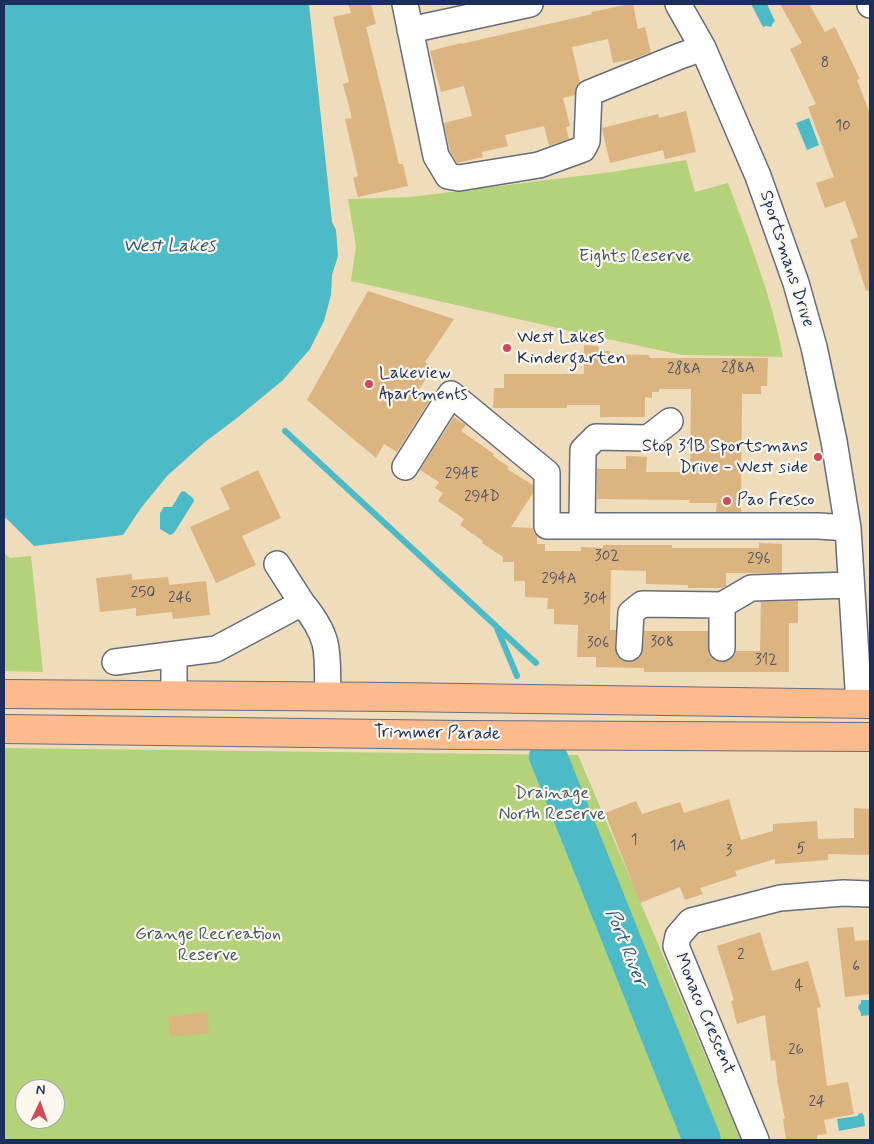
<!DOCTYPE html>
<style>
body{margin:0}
#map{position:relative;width:874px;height:1144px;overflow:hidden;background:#eedcba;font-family:Mynerve,sans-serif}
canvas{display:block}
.frame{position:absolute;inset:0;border:5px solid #1b2f5e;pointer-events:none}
.north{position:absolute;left:15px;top:1079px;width:50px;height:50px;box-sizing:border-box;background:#fbf7ec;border:1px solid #a1a7b3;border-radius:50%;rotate:3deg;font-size:14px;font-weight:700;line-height:20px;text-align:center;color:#1b2f5e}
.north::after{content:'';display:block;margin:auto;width:18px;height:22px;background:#d1495b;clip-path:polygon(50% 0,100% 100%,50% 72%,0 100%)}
</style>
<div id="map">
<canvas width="874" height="1144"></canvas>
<div class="frame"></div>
<div class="north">N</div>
</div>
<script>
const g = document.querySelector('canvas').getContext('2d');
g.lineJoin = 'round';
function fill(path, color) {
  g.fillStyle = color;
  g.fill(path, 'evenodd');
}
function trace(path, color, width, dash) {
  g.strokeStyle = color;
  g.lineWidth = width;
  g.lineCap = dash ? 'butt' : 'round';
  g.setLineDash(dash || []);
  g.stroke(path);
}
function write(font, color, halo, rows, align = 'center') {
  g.font = font + ' Mynerve,sans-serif';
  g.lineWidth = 4.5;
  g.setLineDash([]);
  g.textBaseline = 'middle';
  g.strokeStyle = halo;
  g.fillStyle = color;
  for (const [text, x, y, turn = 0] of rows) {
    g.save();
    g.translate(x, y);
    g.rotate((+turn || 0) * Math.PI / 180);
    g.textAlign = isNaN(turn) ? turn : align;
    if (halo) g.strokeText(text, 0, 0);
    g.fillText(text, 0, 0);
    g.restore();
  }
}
const green = new Path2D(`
 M686 160 695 192 728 183C749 240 772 297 783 357L682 355 575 332 351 281 356 246 348 199 411 197 612 172Z
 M4 553 10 558 31 556 43 672 4 671Z
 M4 748 578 755 741 1140H4ZM25 1089H55V1119H25Z`);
const water = new Path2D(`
 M4 4H309L332 222 336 230 338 256 332 275 331 295 324 321 310 349 283 380 237 418 205 442 167 476 141 508 123 535 34 546 9 521 4 517Z
 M751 4H767L775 21 773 23 771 27 766 26 763 27Z
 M809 118 819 145 807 150 796 123Z
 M184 491 193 498 194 501 174 533 170 535 160 529V513L164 507H172L181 492Z
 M861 1000H870V1015L861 1016V1013L858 1008 859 1005 861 1003Z
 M862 1113 864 1116 865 1126 839 1131 837 1119 858 1116V1114Z`);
const stream = new Path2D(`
 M285 431 496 626 517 676
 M498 628 536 663`);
const river = new Path2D(`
 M548 756 702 1140`);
const building = new Path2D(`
 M348 4H371L376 24 366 27 386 108 399 164H403L408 186 358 197 353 178 358 176 345 119 352 118 343 84 349 82 333 17 351 13Z
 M630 4H633L638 29 645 27 651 52 634 59 613 63 608 39 572 47 580 82 577 85 575 95 563 98 570 126 566 127 569 139 549 146 544 126 505 135 508 146 482 152 483 157 457 163 450 151 444 123 472 116 464 86 441 92 430 51 461 43V44L592 14 591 12Z
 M780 4H809L825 32 835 27 860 79 857 80 870 114V290L866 291 850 240 858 237 845 201 825 208 816 183 834 177 808 107 816 104 790 49 802 43Z
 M686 111 696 152 665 159 663 150 610 163 602 128 658 114 659 118Z
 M368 291 454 319 425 362 433 368 418 391 430 400 397 452 384 444 376 458 307 400Z
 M584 345 598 346 600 351H610V354L648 355 651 358H768L767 386H761V394H742L741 512H716L717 503H689L690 500 597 499V469H626V456L647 457 646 472H690L691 389H659V392H652V398L645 397V417H600V405H567V408H493L494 388H504V374H584Z
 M454 417 466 425 461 431 494 454 493 456 509 467 507 469 533 485V493L511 527 533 528 534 533 537 536V544H545V551H581V547L603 548V545H672V548H759V543L782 544V573H726V586L722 588H688V585L646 584V571L611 570 610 630H616L615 647 616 655 622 660 628 662 636 661 641 655 643 649 644 631H708V648L709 655 715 661 722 662 730 660 734 656 736 651H760L761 602 798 601V623H789V672H644V668L596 667V657H577L578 625 554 624V609H547L548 598 525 597V581H514V562H503V557L482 543 483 541 460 525 464 519 438 501 443 493 435 488 439 482 420 470Z
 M258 470 281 518 242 536 256 565 216 583 190 527 230 509 220 488Z
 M132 574V580L168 577 169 585 206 581 210 615 173 619 172 612 136 616V608L100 612 96 578Z
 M729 799 741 840 773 831V824L817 821 818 839 854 838V808L870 809V855L828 854V860L775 864V859L735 871 737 876 700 888 703 894 685 900 680 887 640 903 605 813 636 801 642 814 680 802 684 813Z
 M853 927 855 941 870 940V994L845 997 837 928Z
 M760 932 772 971 808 961 821 1007 817 1008 827 1086 848 1082 854 1114 824 1120 827 1134 817 1135V1140H786L783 1119H785L778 1085 775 1060 771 1061 765 1015 737 1024 731 1001 734 1000 717 946Z
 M207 1012 209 1033 171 1037 168 1017Z`);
const minor = new Path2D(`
 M405 4 436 156 448 176 459 178 539 165 583 149 587 141 589 93 680 56 703 48
 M678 4 703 48 758 176 796 283 814 347 834 441 848 528 859 704
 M870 4V5
 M410 30 530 4
 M405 467 451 394 547 473V526H818L848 528
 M582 526 583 450 596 437 648 438 670 421
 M277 564 302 603
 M629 648 631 613 642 604 722 605 751 588 851 585
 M722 648V605
 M174 655V696
 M115 662 216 649 302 603C312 615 321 628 325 643 329 660 327 680 328 697
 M756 1140 676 946 678 936 691 921 780 898 843 893 870 894`);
const major = new Path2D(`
 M4 694 396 697 870 704
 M4 729 461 735 870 737`);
const markers = [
 [507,348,5,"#d1495b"],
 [369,384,5,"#d1495b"],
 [818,457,5,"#d1495b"],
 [727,501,5,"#d1495b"]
];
const numberNames = [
 ["8",825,64],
 ["10",843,127],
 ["288A",738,369],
 ["288A",684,370],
 ["294E",462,475],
 ["294D",482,498],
 ["302",607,557],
 ["296",759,560],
 ["294A",559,580],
 ["250",143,594],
 ["246",180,599],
 ["304",595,600],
 ["308",662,643],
 ["306",598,644],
 ["312",766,661],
 ["1",634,841],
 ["1A",678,847],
 ["5",801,850],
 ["3",729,852],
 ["2",741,956],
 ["6",856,968],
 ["4",799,987],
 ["26",796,1051],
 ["24",817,1103]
];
const parkNames = [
 ["Eights Reserve",635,257],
 ["Drainage",552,794],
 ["North Reserve",552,815],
 ["Grange Recreation",208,935],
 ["Reserve",208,956]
];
const streetNames = [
 ["Sportsmans Drive",786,259,72],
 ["Trimmer Parade",437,734,1],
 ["Monaco Crescent",704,1014,67]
];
const poiNames = [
 ["West Lakes",517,338],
 ["Kindergarten",517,359],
 ["Lakeview",379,374],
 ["Apartments",379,395],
 ["Stop 31B Sportsmans",808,447,"right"],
 ["Drive - West side",808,468,"right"],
 ["Pao Fresco",737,501]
];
const waterNames = [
 ["West Lakes",169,247],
 ["Port River",625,948,68]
];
fill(green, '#b4d279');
fill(water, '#4dbac7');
trace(stream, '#4dbac7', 6);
trace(river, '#4dbac7', 38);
fill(building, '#dbb480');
trace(minor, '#656c7e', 28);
trace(major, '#656c7e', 30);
trace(minor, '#fff', 25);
trace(major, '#fbbb8d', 28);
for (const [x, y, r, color] of markers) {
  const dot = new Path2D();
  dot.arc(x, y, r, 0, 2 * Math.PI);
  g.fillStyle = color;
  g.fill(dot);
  trace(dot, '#fbf7ec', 2);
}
write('15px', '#4b5066', null, numberNames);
write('18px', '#415865', '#fbf7ec', parkNames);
write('18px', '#1b2f5e', '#fbf7ec', streetNames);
write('18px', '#1b2f5e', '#fbf7ec', poiNames, 'left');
write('italic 19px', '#2a597e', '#fbf7ec', waterNames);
</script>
